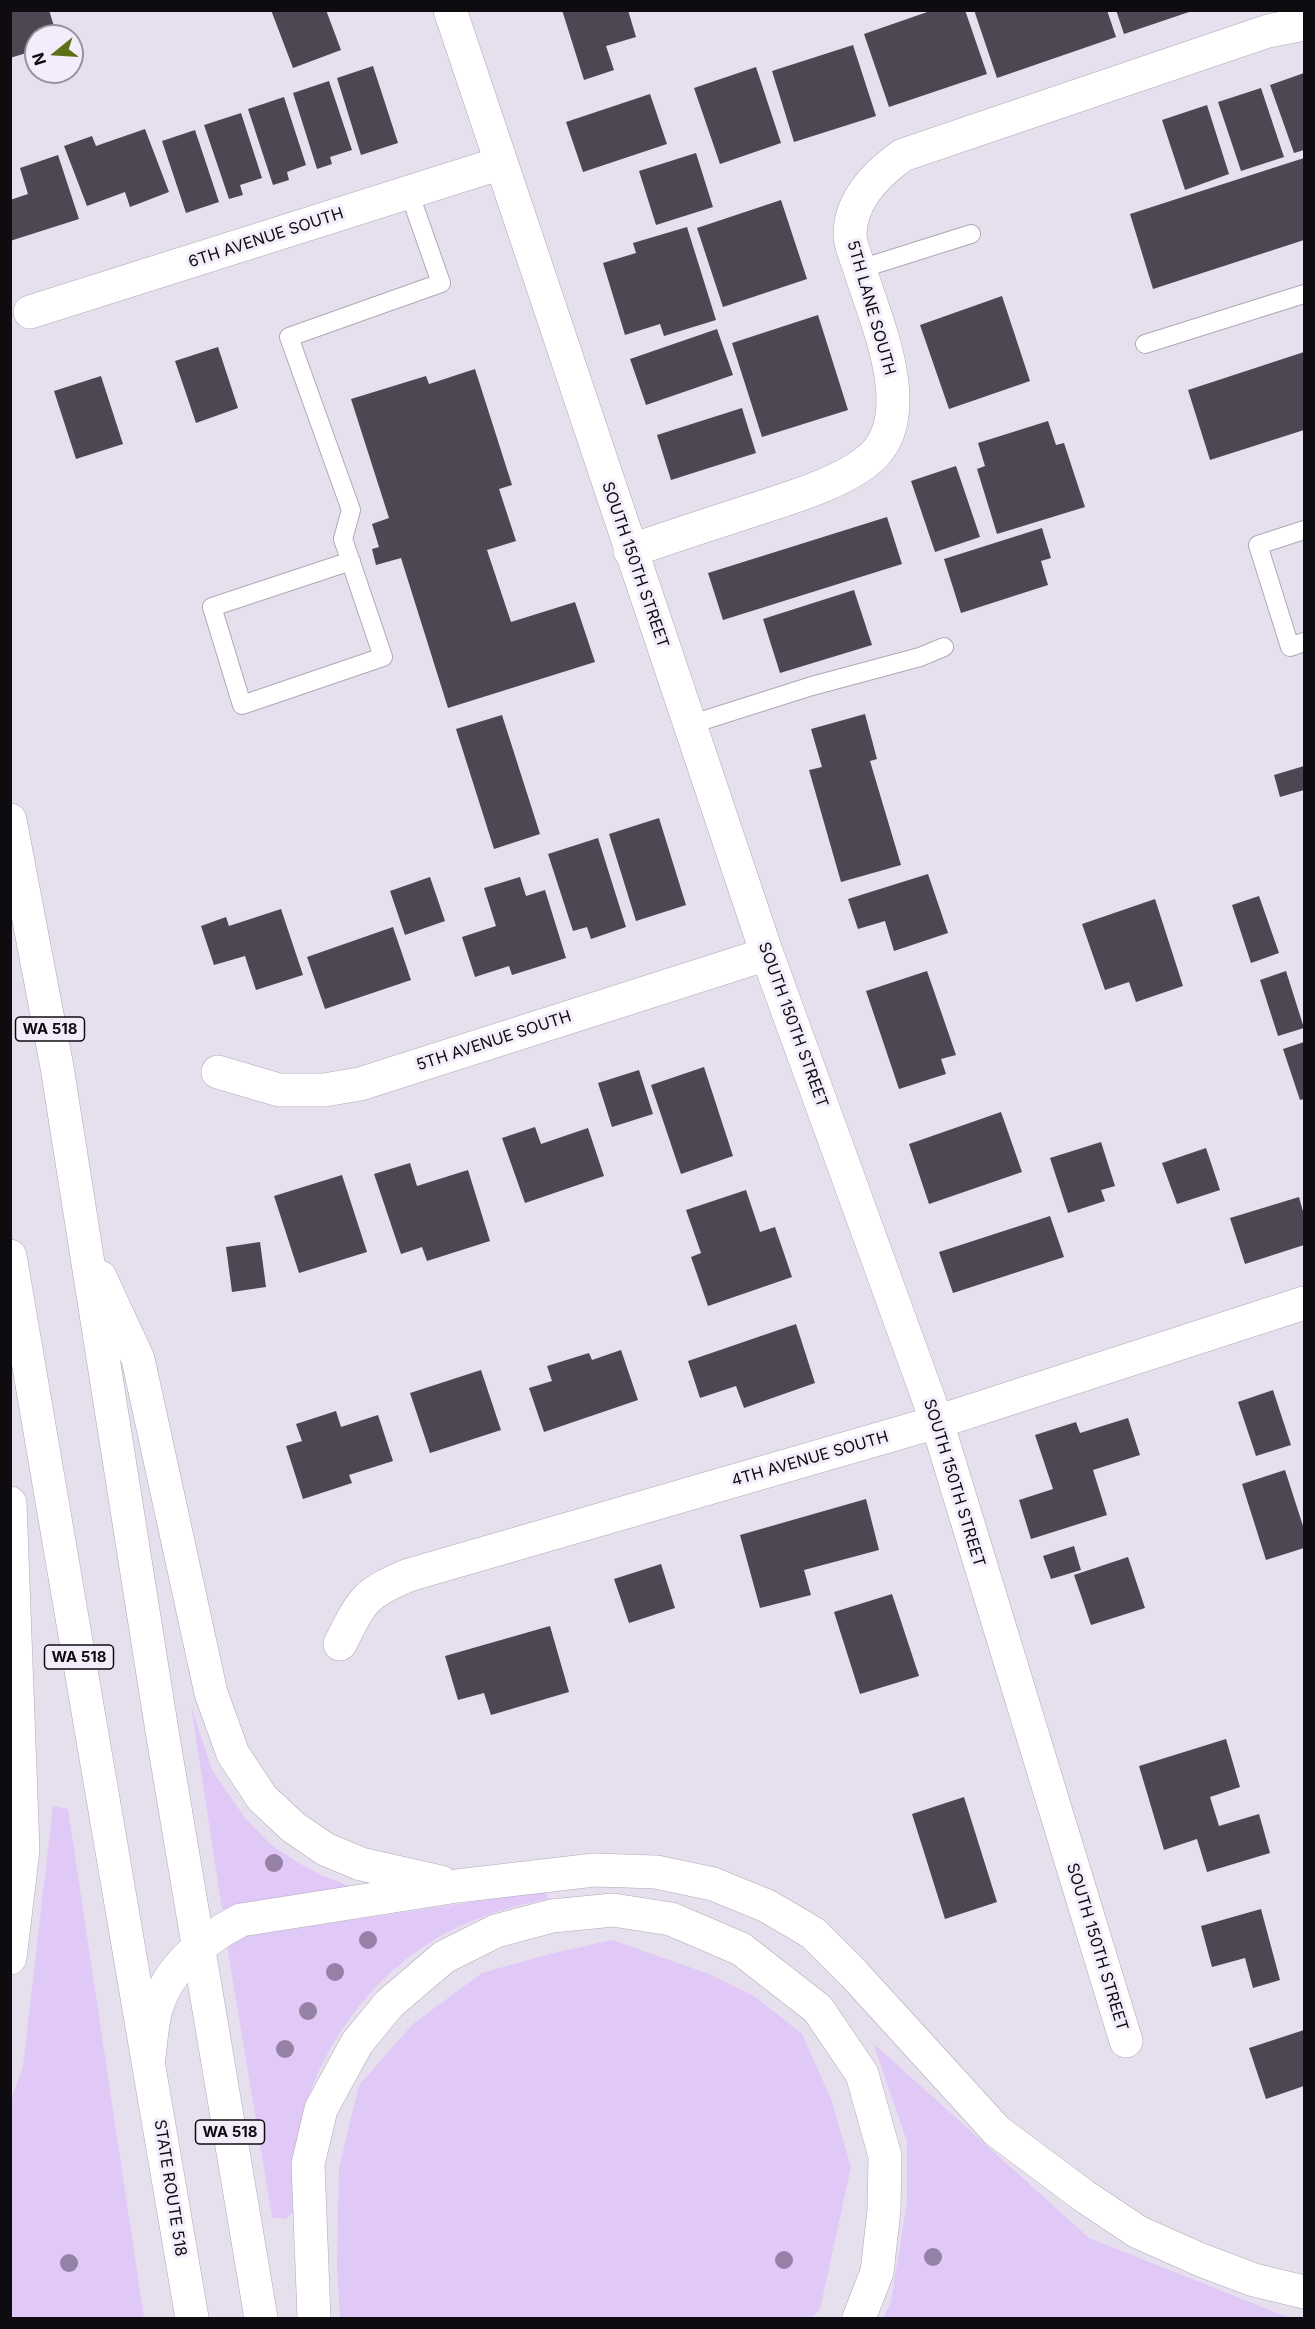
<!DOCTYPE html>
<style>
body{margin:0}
#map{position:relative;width:1315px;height:2329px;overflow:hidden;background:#e6dfee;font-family:Inter,sans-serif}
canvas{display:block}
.frame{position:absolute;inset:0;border:12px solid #0f0c11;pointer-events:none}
.north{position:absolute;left:24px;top:24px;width:60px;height:60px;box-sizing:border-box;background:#f3ecfb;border:2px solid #98929d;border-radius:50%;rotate:252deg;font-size:16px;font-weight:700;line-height:24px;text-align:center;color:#0f0c11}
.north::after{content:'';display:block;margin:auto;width:21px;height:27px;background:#5f6e18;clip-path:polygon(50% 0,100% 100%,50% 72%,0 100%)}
</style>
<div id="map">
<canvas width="1315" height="2329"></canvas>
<div class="frame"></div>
<div class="north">N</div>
</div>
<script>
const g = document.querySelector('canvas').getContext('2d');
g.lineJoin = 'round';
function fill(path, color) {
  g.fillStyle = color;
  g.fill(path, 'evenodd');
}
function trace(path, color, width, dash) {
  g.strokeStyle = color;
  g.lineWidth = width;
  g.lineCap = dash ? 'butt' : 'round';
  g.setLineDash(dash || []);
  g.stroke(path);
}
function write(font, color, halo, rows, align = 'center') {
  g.font = font + ' Inter,sans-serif';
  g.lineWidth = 6;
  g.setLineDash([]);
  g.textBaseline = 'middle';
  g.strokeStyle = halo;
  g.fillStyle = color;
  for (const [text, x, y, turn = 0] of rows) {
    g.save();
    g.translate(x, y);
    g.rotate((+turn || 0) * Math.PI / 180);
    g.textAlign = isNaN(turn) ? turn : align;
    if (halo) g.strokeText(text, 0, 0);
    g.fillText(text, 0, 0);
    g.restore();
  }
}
const green = new Path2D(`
 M191 1706 212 1770 245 1818 271 1845 297 1862 320 1875 349 1886 347 1892 227 1911 222 1909Z
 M53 1806 68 1809 144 2318H11L10 2103 23 2066Z
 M545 1891 548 1899C501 1908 456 1923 417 1951 335 2010 285 2112 293 2213L285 2219 272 2217 227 1945 239 1937Z
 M612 1940 709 1974 754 1996 802 2034 831 2099 851 2167 820 2309 811 2318H340L337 2266 339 2168 359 2085 413 2024 482 1973 550 1954Z
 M873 2043 1089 2238 1290 2318H883L891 2302 907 2202V2141Z`);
const building = new Path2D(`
 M10 10H49L57 36H36V50L10 58Z
 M271 10H326L341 50 293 68Z
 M562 10H628L636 37 606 46 614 70 584 80Z
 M933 10H965L987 74 889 107 864 34Z
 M974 10H1107L1116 37 997 78Z
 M1116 10H1192V11L1124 34Z
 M853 45 876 116 794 142 772 71Z
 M373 66 398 143 361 155 337 78Z
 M756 67 781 143 720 164 694 88Z
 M1304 73V150L1294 153 1270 85Z
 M329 81 352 150 330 157 332 164 317 169 293 93Z
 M1261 88 1284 157 1241 171 1218 102Z
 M650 94 667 144 583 172 566 122Z
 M284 97 306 165 287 172 289 180 273 185 248 109Z
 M1207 105 1229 174 1185 190 1162 120Z
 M241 113 262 178 240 185 243 195 229 199 204 125Z
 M145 129 169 192 130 207 125 192 87 206 64 146 92 136 96 146Z
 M195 130 219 202 186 213 162 141Z
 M696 153 713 207 656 225 639 171Z
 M58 155 79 219 10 241V200L28 194 20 168Z
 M1304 158V240L1153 289 1130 214Z
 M781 200 807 279 723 307 697 228Z
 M687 227 716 320 664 336 660 324 625 335 603 263 636 253 633 243Z
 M1002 296 1030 381 949 409 920 325Z
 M818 315 848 410 762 437 732 343Z
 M717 329 733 375 646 405 630 359Z
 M218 347 238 408 196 423 175 361Z
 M1304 352V430L1210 460 1188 390Z
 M475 369 512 485 499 489 516 541 487 550 511 622 575 602 595 662 448 708 401 558 376 565 372 549 379 547 372 524 389 518 351 399 426 376 429 384Z
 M101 376 123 444 76 459 54 391Z
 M742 408 756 453 671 480 657 435Z
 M1048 421 1056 445 1064 443 1085 507 997 534 977 469 985 466 978 443Z
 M956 466 980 537 935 552 911 481Z
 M887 517 902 564 723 620 708 573Z
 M1042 528 1051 558 1041 561 1048 585 961 613 944 559Z
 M854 590 872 645 780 673 763 619Z
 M865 714 877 759 870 761 901 865 841 882 809 770 822 767 811 729Z
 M502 715 540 834 494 849 456 729Z
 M1304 766V790L1280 797 1274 775Z
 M659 818 686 905 636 921 609 834Z
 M598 838 626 927 591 939 587 927 573 931 548 854Z
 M928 874 948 933 894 951 885 921 858 929 848 899Z
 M430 877 445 921 405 935 390 891Z
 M520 877 526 896 545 890 566 958 512 975 509 966 475 977 462 937 496 926 484 888Z
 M1259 896 1279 953 1251 963 1232 905Z
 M1155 899 1183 986 1136 1002 1129 982 1105 990 1082 924Z
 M281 909 303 975 256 990 245 956 214 965 201 926 226 917 229 926Z
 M393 927 411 980 325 1009 307 957Z
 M927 971 956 1055 941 1059 946 1074 899 1089 866 991Z
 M1286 971 1304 1028 1278 1036 1260 980Z
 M1304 1042V1099L1300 1100 1283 1049Z
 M704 1067 733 1156 681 1174 651 1085Z
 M639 1070 653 1114 612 1127 598 1083Z
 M1001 1112 1022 1172 929 1204 909 1144Z
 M535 1127 541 1144 588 1128 604 1176 525 1203 502 1138Z
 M1101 1142 1115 1186 1101 1190 1105 1201 1068 1213 1050 1158Z
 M1206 1148 1220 1190 1177 1204 1162 1163Z
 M410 1163 417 1186 468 1170 490 1241 427 1261 422 1247 401 1254 374 1174Z
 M342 1175 367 1252 299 1273 274 1196Z
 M746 1190 760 1232 775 1227 792 1277 708 1306 691 1257 701 1253 686 1210Z
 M1299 1197 1304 1215V1245L1245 1264 1230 1218Z
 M1050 1216 1064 1257 953 1293 939 1252Z
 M260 1242 266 1287 232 1292 226 1247Z
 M796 1324 815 1383 744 1408 736 1386 700 1398 688 1361Z
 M621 1350 638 1400 544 1432 529 1388 552 1381 547 1366 589 1353 592 1360Z
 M481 1370 501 1430 430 1453 410 1393Z
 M1273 1390 1291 1445 1256 1456 1238 1402Z
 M336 1411 341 1427 378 1415 393 1461 349 1475 352 1483 303 1499 286 1446 302 1441 296 1424Z
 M1128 1418 1140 1455 1093 1470 1107 1515 1031 1539 1019 1500 1053 1489 1035 1435 1076 1422 1080 1433Z
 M1285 1470 1304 1529V1548L1266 1560 1242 1484Z
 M866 1499 879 1550 804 1570 811 1595 760 1608 740 1535Z
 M1074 1546 1081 1570 1051 1579 1043 1556Z
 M1128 1557 1145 1608 1091 1625 1074 1575Z
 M661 1564 675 1608 629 1623 614 1579Z
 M892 1594 919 1676 860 1694 834 1612Z
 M550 1626 569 1692 491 1715 484 1693 458 1700 445 1656Z
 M1226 1739 1240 1787 1210 1797 1219 1826 1259 1814 1270 1853 1207 1872 1197 1839 1164 1850 1139 1766Z
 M964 1797 997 1902 945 1919 912 1814Z
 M1261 1909 1280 1980 1253 1988 1245 1958 1212 1967 1201 1926Z
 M1304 2030V2086L1266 2099 1249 2048Z`);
const lane = new Path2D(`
 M860 269 971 234
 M1145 344 1304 294
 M1304 530 1258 545 1290 647 1304 642
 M351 561 212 607 242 705 383 657 343 539 351 510 289 337 441 283 409 192
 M689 725 812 686 920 657 944 647`);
const street = new Path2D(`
 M450 10 767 954 937 1422 1126 2041
 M30 312 501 163
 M630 551C670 537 710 524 750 511 787 499 847 482 874 455 917 411 876 321 860 270 857 259 850 246 850 235 850 200 876 174 903 155L1268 31 1304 24
 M218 1072 279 1090H324L360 1084 767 954
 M340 1644C362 1601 363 1594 409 1575L937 1422 1304 1303`);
const highway = new Path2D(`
 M10 820 57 1067 162 1731 261 2318
 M10 1256 192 2318
 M100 1277 138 1359 211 1693 233 1754 262 1798 293 1827 325 1849 361 1864 441 1882
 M10 1503 23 1850 10 1958
 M149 2057C151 2041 152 2021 157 2006 170 1966 206 1938 241 1920L457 1886 594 1870 656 1872 713 1884 767 1906 813 1933 853 1973 997 2131 1084 2196 1138 2232 1201 2260 1254 2280 1304 2292
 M314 2318 308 2164 321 2109 357 2043 389 2004 444 1957 496 1931 552 1916 613 1910 671 1919 741 1949 818 2009 862 2074 885 2156 884 2210 877 2272 859 2318`);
const trees = [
 [274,1863],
 [368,1940],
 [335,1972],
 [308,2011],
 [285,2049],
 [933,2257],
 [784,2260],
 [69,2263]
];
const shields = [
 [50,1029,69],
 [79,1657,69],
 [230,2132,69]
];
const shieldNames = [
 ["WA 518",50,1029],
 ["WA 518",79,1657],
 ["WA 518",230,2132]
];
const streetNames = [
 ["6TH AVENUE SOUTH",266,238,-18],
 ["5TH LANE SOUTH",871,308,74],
 ["SOUTH 150TH STREET",635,565,71],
 ["SOUTH 150TH STREET",793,1025,70],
 ["5TH AVENUE SOUTH",494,1041,-18],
 ["4TH AVENUE SOUTH",810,1459,-16],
 ["SOUTH 150TH STREET",954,1483,73],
 ["SOUTH 150TH STREET",1097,1947,73],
 ["STATE ROUTE 518",170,2188,81]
];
fill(green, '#e0c8f7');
fill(building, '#4d4753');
trace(lane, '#afa8b6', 20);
trace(street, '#afa8b6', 34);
trace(highway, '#afa8b6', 34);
trace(lane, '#fff', 18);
trace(street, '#fff', 33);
trace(highway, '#fff', 33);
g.fillStyle = '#9580a6';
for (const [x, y] of trees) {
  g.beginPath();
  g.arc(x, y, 9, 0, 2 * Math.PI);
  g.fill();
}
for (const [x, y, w] of shields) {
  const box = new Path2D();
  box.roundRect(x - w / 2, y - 12, w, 24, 4.5);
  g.fillStyle = '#f3ecfb';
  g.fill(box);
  trace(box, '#0f0c11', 1.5);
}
write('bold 15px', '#0f0c11', null, shieldNames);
write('16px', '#0f0c11', '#f3ecfb', streetNames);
</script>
